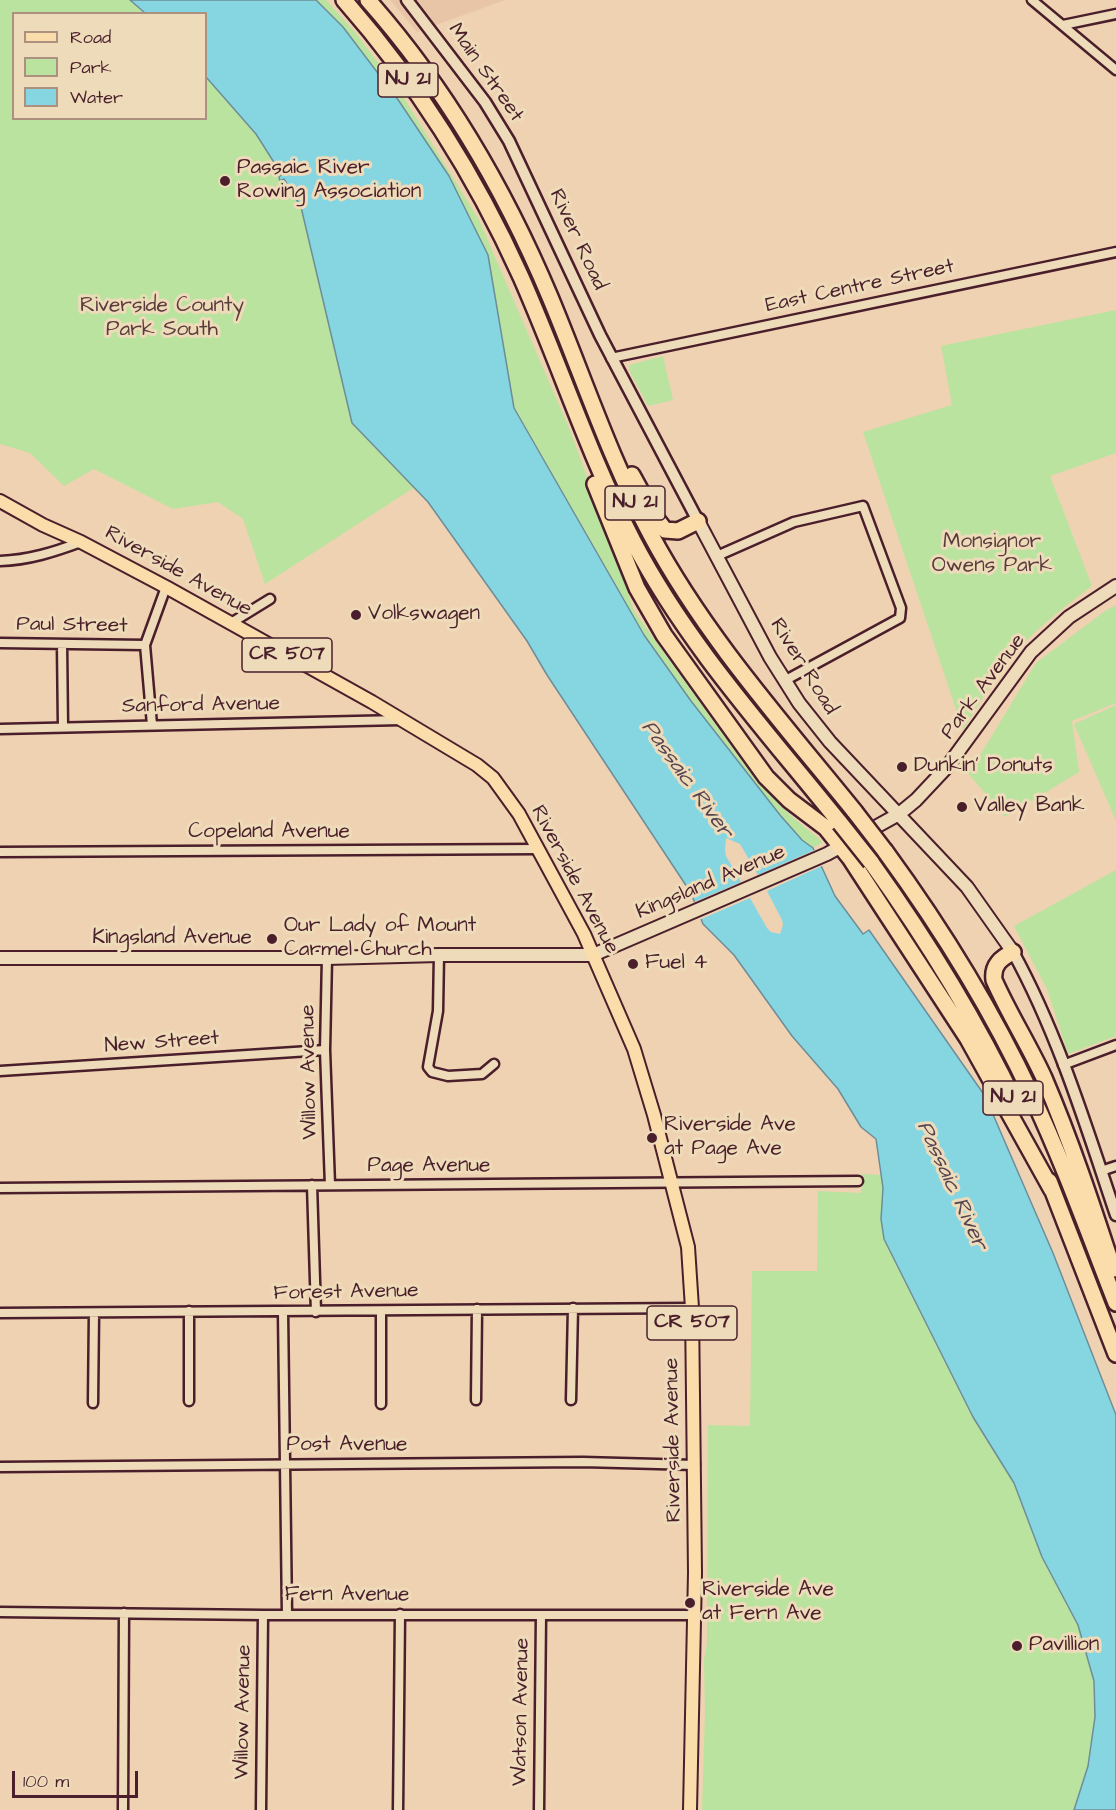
<!DOCTYPE html>
<style>
body{margin:0}
#map{position:relative;width:1116px;height:1810px;overflow:hidden;background:#efd2b2;font-family:"Architects Daughter",sans-serif}
canvas{display:block}
.legend{position:absolute;left:12px;top:12px;width:195px;height:108px;box-sizing:border-box;background:#eedbb9;border:2px solid #ac9080;margin:0;padding:8px 10px;list-style:none;font-size:18px;color:#4a1f2b}
.legend li{display:flex;align-items:center;gap:12px;height:30px}
.legend b{width:30px;border:2px solid #ac9080}
.scale{position:absolute;left:12px;top:1771px;width:126px;height:27px;box-sizing:border-box;border:3px solid #4a1f2b;border-top:0;padding-left:8px;font-size:18px;line-height:21px;white-space:nowrap;color:#4a1f2b;-webkit-text-stroke:4px #eedbb9;paint-order:stroke}
</style>
<div id="map">
<canvas width="1116" height="1810"></canvas>
<ul class="legend">
<li><b style="height:8px;background:#faddab"></b>Road</li>
<li><b style="height:16px;background:#bae39f"></b>Park</li>
<li><b style="height:16px;background:#86d6e2"></b>Water</li>
</ul>
<div class="scale">100 m</div>
</div>
<script>
const g = document.querySelector('canvas').getContext('2d');
g.lineJoin = 'round';
function fill(path, color) {
  g.fillStyle = color;
  g.fill(path, 'evenodd');
}
function trace(path, color, width, dash) {
  g.strokeStyle = color;
  g.lineWidth = width;
  g.lineCap = dash ? 'butt' : 'round';
  g.setLineDash(dash || []);
  g.stroke(path);
}
function write(font, color, halo, rows, align = 'center') {
  g.font = font + ' "Architects Daughter",sans-serif';
  g.lineWidth = 6;
  g.setLineDash([]);
  g.textBaseline = 'middle';
  g.strokeStyle = halo;
  g.fillStyle = color;
  for (const [text, x, y, turn = 0] of rows) {
    g.save();
    g.translate(x, y);
    g.rotate((+turn || 0) * Math.PI / 180);
    g.textAlign = isNaN(turn) ? turn : align;
    if (halo) g.strokeText(text, 0, 0);
    g.fillText(text, 0, 0);
    g.restore();
  }
}
const built = new Path2D(`
 M390 0H505L417 32Z`);
const green = new Path2D(`
 M0 0H130L145 13 14 14V118H206V77L256 134 301 207 352 423 415 487 265 584 243 519 218 502 173 509 94 469 64 486 30 453 0 444Z
 M316 0H326L354 31 399 90 479 220 569 428 604 522 634 611 757 782 791 816 823 842 813 848 802 840 780 815 691 701 644 635 514 407 488 255 449 176 399 101 343 27Z
 M1116 310V453L1050 476 1092 586C1068 604 1042 624 1021 646 998 670 981 701 963 730L863 432 952 405 941 346Z
 M663 356 673 400 648 406 629 370V365Z
 M1116 605V703L1072 721 1079 772 1005 817 967 772 974 765 1036 663 1105 611Z
 M1116 705V821L1074 724Z
 M1116 870V1036L1068 1054 1047 989 1014 926Z
 M862 1174 881 1175 883 1188 973 1417 1014 1483 1042 1557 1078 1624 1094 1681 1095 1717 1088 1766 1074 1810H702L705 1713 704 1660 707 1643 708 1425 750 1426 752 1271H817L818 1191 861 1193Z`);
const water = new Path2D(`
 M130 0H316L343 27 399 101 449 176 488 255 514 408 644 635 691 701 780 815 802 840 813 848 835 896 863 934 869 930 985 1096 1053 1253 1116 1415V1810H1074L1088 1766 1095 1717 1094 1681 1078 1625 1042 1557 1014 1483 973 1417 884 1239 881 1219 883 1188 876 1139 861 1127 838 1089 792 1036 734 955 703 924 691 893 547 675 527 641 428 502 352 423 301 207 284 179 280 181 279 177 281 175 277 168 273 170 271 166 275 164 256 134 206 77V14L145 13Z`);
const pier = new Path2D(`
 M726 838 740 844 758 875 817 849 824 865 767 891 782 920 783 925 780 934 771 932 767 928 750 898 699 920 692 903 741 882 726 856 725 850Z`);
const minor = new Path2D(`
 M1032 0 1116 70
 M1063 25 1116 14
 M611 358 1116 252
 M717 556 794 522 863 506 901 608 900 618 784 681
 M0 561C29 560 54 552 81 542
 M231 623 270 599
 M0 643 145 645
 M62 644 63 727
 M152 725 145 645 166 587
 M0 729 401 720
 M0 852 538 849
 M439 955 438 1011 428 1067 432 1072 448 1076 482 1074 494 1064
 M327 958 325 1050 330 1185
 M1063 1065 1116 1045
 M0 1071 325 1050
 M1101 1171 1116 1166
 M312 1185 316 1312
 M0 1188 858 1181
 M189 1311V1401
 M381 1311V1404
 M283 1312 287 1615
 M0 1313 692 1308
 M476 1400 477 1309
 M571 1400 573 1308
 M93 1403 94 1313
 M0 1467 583 1462 695 1465
 M0 1612 263 1615H695
 M123 1810 124 1613
 M261 1810 263 1615
 M398 1810 400 1614
 M539 1810 541 1615`);
const tertiary = new Path2D(`
 M407 0 485 102 509 141 600 335 698 521
 M1013 952C1058 1034 1086 1126 1116 1215`);
const secondary = new Path2D(`
 M698 521 770 657 799 703 830 742 967 887 1013 952
 M0 958H327L439 955H593L827 854 899 814 916 800 947 767 1031 652 1069 617 1116 586`);
const primary = new Path2D(`
 M0 501 43 525 81 542 166 587 372 702 477 765 493 778 519 814 584 934 634 1049 654 1115 688 1247 692 1308 695 1573 690 1810`);
const motorway = new Path2D(`
 M344 0C417 83 476 177 521 277 560 365 589 456 633 541 687 645 768 733 840 823
 M368 0C445 87 505 190 550 297 583 376 610 459 651 535 705 636 783 723 855 812
 M632 475 655 517 665 530 678 531 698 521
 M595 484 637 588 664 635 766 777 789 800 826 828 850 858 968 1039 1052 1190
 M885 851C942 929 992 1010 1032 1096 1064 1164 1089 1234 1116 1303
 M871 862C927 940 976 1020 1017 1106
 M1013 952C1001 958 992 965 994 980 1009 1014 1029 1045 1044 1078 1071 1141 1092 1205 1113 1269
 M1049 1181 1116 1354`);
const motorwayBridge = new Path2D(`
 M855 812 885 851
 M840 823 871 862`);
const markers = [
 [225,181,6,"#4a1f2b"],
 [356,615,6,"#4a1f2b"],
 [902,767,6,"#4a1f2b"],
 [962,807,6,"#4a1f2b"],
 [272,939,6,"#4a1f2b"],
 [633,964,6,"#4a1f2b"],
 [652,1138,6,"#4a1f2b"],
 [690,1603,6,"#4a1f2b"],
 [1017,1646,6,"#4a1f2b"]
];
const shields = [
 [408,80,60],
 [635,503,60],
 [287,655,90],
 [1013,1098,60],
 [692,1323,90]
];
const shieldNames = [
 ["NJ 21",408,80],
 ["NJ 21",635,503],
 ["CR 507",287,655],
 ["NJ 21",1013,1098],
 ["CR 507",692,1323]
];
const streetNames = [
 ["Main Street",485,73,55],
 ["River Road",577,240,65],
 ["East Centre Street",860,287,-12],
 ["Riverside Avenue",178,572,29],
 ["Paul Street",72,626,1],
 ["River Road",803,667,58],
 ["Park Avenue",984,687,-53],
 ["Sanford Avenue",201,706,-1],
 ["Copeland Avenue",269,833],
 ["Riverside Avenue",574,880,62],
 ["Kingsland Avenue",711,883,-23],
 ["Kingsland Avenue",172,939],
 ["New Street",162,1043,-4],
 ["Willow Avenue",310,1072,-91],
 ["Page Avenue",429,1167],
 ["Forest Avenue",346,1293,-1],
 ["Riverside Avenue",674,1440,-91],
 ["Post Avenue",347,1446],
 ["Fern Avenue",347,1596],
 ["Willow Avenue",244,1712,-89],
 ["Watson Avenue",522,1712,-89]
];
const poiNames = [
 ["Passaic River",237,169],
 ["Rowing Association",237,193],
 ["Volkswagen",368,615],
 ["Dunkin' Donuts",914,767],
 ["Valley Bank",974,807],
 ["Our Lady of Mount",284,927],
 ["Carmel Church",284,951],
 ["Fuel 4",645,964],
 ["Riverside Ave",664,1126],
 ["at Page Ave",664,1150],
 ["Riverside Ave",702,1591],
 ["at Fern Ave",702,1615],
 ["Pavillion",1029,1646]
];
const parkNames = [
 ["Riverside County",162,307],
 ["Park South",162,331],
 ["Monsignor",992,543],
 ["Owens Park",992,567]
];
const waterNames = [
 ["Passaic River",686,780,54],
 ["Passaic River",951,1186,65]
];
fill(built, '#e9c5a7');
fill(green, '#bae39f');
fill(water, '#86d6e2');
trace(water, '#6e8d99', 1.5);
fill(pier, '#efd2b2');
trace(minor, '#4a1f2b', 13);
trace(tertiary, '#4a1f2b', 15);
trace(secondary, '#4a1f2b', 16);
trace(primary, '#4a1f2b', 16);
trace(motorway, '#4a1f2b', 20);
trace(minor, '#eedbb9', 8);
trace(tertiary, '#eedbb9', 10);
trace(secondary, '#eedbb9', 12);
trace(primary, '#faddab', 12);
trace(motorway, '#faddab', 15);
trace(motorwayBridge, '#4a1f2b', 20, []);
trace(motorwayBridge, '#faddab', 15);
for (const [x, y, r, color] of markers) {
  const dot = new Path2D();
  dot.arc(x, y, r, 0, 2 * Math.PI);
  g.fillStyle = color;
  g.fill(dot);
  trace(dot, '#eedbb9', 2);
}
for (const [x, y, w] of shields) {
  const box = new Path2D();
  box.roundRect(x - w / 2, y - 17, w, 34, 4.5);
  g.fillStyle = '#eedbb9';
  g.fill(box);
  trace(box, '#4a1f2b', 1.5);
}
write('bold 20px', '#4a1f2b', null, shieldNames);
write('21px', '#4a1f2b', '#eedbb9', streetNames);
write('21px', '#4a1f2b', '#eedbb9', poiNames, 'left');
write('21px', '#5b3c3c', '#eedbb9', parkNames);
write('italic 22px', '#564450', '#eedbb9', waterNames);
</script>
